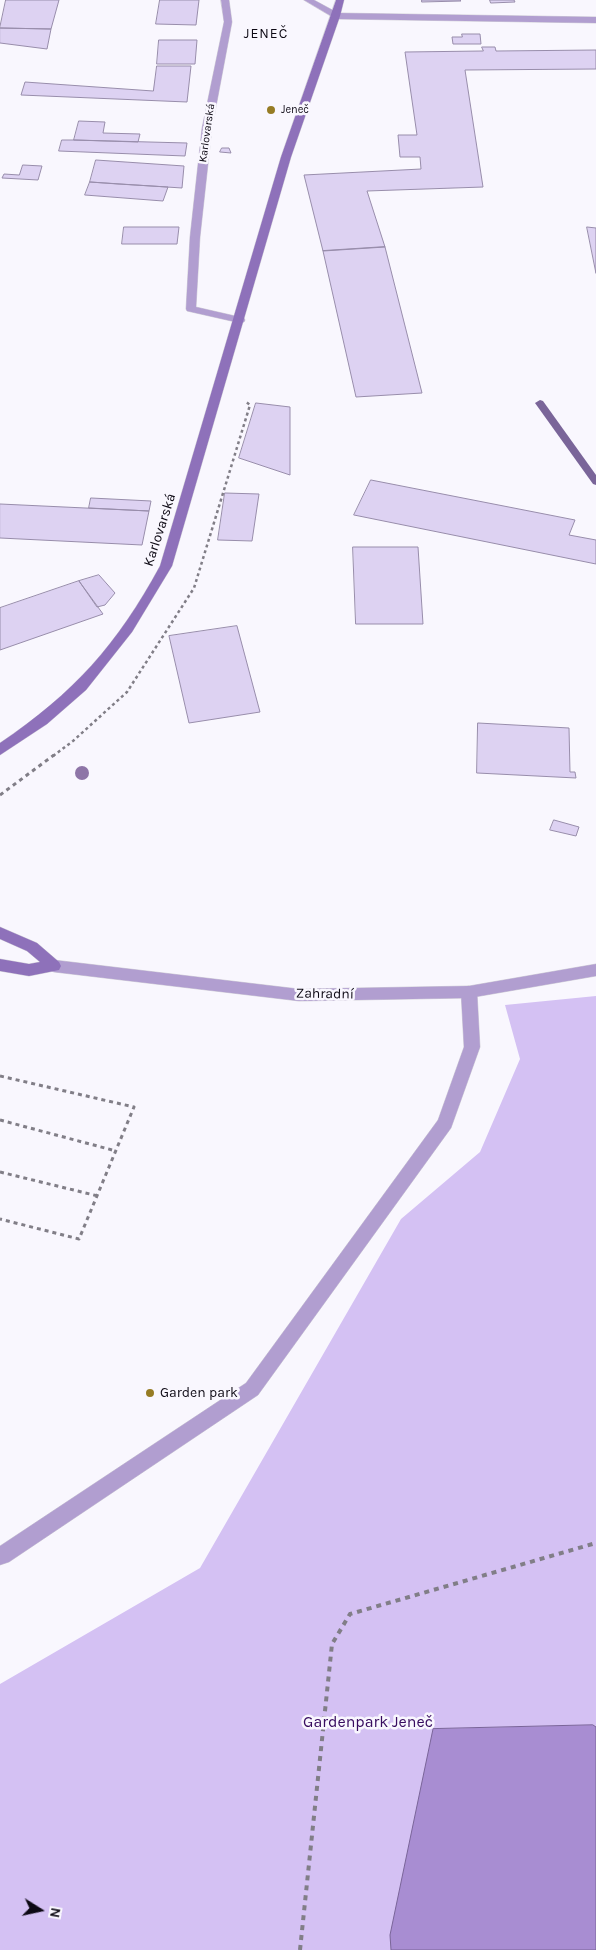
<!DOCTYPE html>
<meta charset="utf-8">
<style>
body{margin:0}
#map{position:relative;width:596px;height:1950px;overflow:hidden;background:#f9f7fe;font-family:Karla,sans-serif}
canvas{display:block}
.north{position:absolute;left:15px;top:1885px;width:50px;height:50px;-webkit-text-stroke:4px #f9f7fe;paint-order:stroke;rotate:100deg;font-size:14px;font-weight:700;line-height:20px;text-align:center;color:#0d0914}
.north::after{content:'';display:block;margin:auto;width:18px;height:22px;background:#0d0914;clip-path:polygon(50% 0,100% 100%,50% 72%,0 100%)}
</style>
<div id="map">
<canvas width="596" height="1950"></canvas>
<div class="north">N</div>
</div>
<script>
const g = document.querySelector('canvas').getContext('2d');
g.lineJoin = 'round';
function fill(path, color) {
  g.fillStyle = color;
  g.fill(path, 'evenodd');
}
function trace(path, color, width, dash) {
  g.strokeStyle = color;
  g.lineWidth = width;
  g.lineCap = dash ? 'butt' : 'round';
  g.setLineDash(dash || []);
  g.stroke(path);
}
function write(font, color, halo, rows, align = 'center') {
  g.font = font + ' Karla,sans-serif';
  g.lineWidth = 5;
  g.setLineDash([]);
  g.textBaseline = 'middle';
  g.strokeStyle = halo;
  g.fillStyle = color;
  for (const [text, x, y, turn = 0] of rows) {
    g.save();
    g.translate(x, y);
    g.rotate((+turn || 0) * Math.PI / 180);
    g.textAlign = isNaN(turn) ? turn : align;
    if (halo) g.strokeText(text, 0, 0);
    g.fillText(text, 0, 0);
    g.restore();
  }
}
const green = new Path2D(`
 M596 996V1950H0V1684L200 1568 401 1219 480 1152 520 1059 505 1005Z`);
const water = new Path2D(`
 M593 1725 596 1727V1950H391L390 1935 433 1729Z`);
const stream = new Path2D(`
 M540 400 543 401 596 475V485L593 484 535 403Z`);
const building = new Path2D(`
 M6 0H59L51 29 0 28Z
 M160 0H199L196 25 156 24Z
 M422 0H460L461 1 422 2Z
 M490 0H514L515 2 491 3Z
 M0 28 51 29 47 49 0 43Z
 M462 34H480L481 44H453L452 37H462Z
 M159 40H197L195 64H157Z
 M482 47H495L496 51 596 50V69L465 70 483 187 367 191 385 247 323 251 304 175 421 169 420 157H400L398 135H417L405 52 483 51Z
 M157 66H191L187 102 21 95 25 82 153 91Z
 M79 121 105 122 103 133 140 134 138 142 74 140Z
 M62 140H74L187 143 185 156 59 151Z
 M222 148H229L231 153 220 152Z
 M96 160 184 166 182 188 90 182Z
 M23 165 42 166 38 180 2 178 4 174 19 175Z
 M90 182 118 184 168 187 163 201 85 195Z
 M124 227H179L177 244H122Z
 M587 227 596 228V273Z
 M385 247 422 393 356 397 323 251Z
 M256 403 290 407V475L239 458Z
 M371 480 575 520 569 535 596 540V564L354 515Z
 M225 493 259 494 252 541 218 540Z
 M91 498 151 501 149 511 89 508Z
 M0 504 149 511 142 545 0 538Z
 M353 547H418L423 624H356Z
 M99 575 115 593 105 605 97 607 79 581Z
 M79 581 103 614 0 650V608Z
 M237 626 260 712 189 723 169 636Z
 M478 723 569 728 570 772H575L576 778 477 773Z
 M554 820 579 827 576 836 550 830Z`);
const pathFar2 = new Path2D(`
 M53 756 73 741 127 692 194 588 250 405 245 401`);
const pathFar1 = new Path2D(`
 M0 795 54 755
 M0 1076 134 1107 79 1239 0 1219
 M0 1120 116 1151
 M0 1172 98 1196`);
const path = new Path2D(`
 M300 1950 332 1644 350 1614 596 1543`);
const service = new Path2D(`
 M469 986 474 988 477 992 480 1047 451 1128 258 1395 9 1562 0 1565V1546L246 1383 438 1120 464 1047 461 992 464 988Z`);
const minor = new Path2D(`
 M221 0H229L232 22 212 128 200 237 196 307 244 318 245 320 244 322 240 323 187 311 186 309 190 237 202 128 224 22Z
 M54 960 299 989 469 986 596 964V976L469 998 299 1001 54 972 49 970 47 966 49 962Z`);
const tertiary = new Path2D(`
 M304 0H314L338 13 596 17V23L336 19Z`);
const secondary = new Path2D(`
 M336 0H344L340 16 291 157 172 566 132 632 86 690 47 724 0 755V743C74 693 117 645 160 566L281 157Z
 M0 927 37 943 59 962 61 966 59 970 29 976 0 971V959L29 964 40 962 27 951 0 939Z`);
const trees = [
 [82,773]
];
const markers = [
 [271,110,5,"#967c24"],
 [150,1393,5,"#967c24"]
];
const farPoinames = [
 ["Jeneč",281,110]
];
const farStreetnames = [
 ["Karlovarská",207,133,-82]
];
const farQuarternames = [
 ["JENEČ",266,34]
];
const streetNames = [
 ["Karlovarská",160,530,-72],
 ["Zahradní",325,994,1]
];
const poiNames = [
 ["Garden park",160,1393]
];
const nearParknames = [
 ["Gardenpark Jeneč",368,1722]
];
fill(green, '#d4c1f3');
fill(water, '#a88dd2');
trace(water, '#7a6599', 1);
fill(stream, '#7a6599');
fill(building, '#ddd2f2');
trace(building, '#988dab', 1);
trace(service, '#d3d1d9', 1);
trace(minor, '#d3d1d9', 1);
trace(tertiary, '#d3d1d9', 1);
trace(secondary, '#d3d1d9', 1);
trace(pathFar2, '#817e87', 2.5, [3, 3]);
trace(pathFar1, '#817e87', 3, [4, 4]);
trace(path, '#817e87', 4, [5, 5]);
fill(service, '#b19ed0');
fill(minor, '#b19ed0');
fill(tertiary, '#b19ed0');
fill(secondary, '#8e71ba');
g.fillStyle = '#8e75a7';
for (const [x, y] of trees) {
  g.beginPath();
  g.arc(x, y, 7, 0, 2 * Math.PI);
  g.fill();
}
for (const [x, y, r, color] of markers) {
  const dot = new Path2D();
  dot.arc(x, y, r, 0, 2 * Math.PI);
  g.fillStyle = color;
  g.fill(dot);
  trace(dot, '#f9f7fe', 2);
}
write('11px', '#0d0914', '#f9f7fe', farPoinames, 'left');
write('11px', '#0d0914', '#f9f7fe', farStreetnames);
g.letterSpacing = '1px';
write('14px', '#0d0914', '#f9f7fe', farQuarternames);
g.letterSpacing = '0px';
write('14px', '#0d0914', '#f9f7fe', streetNames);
write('14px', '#0d0914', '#f9f7fe', poiNames, 'left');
write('16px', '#370b5f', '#f9f7fe', nearParknames);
</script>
